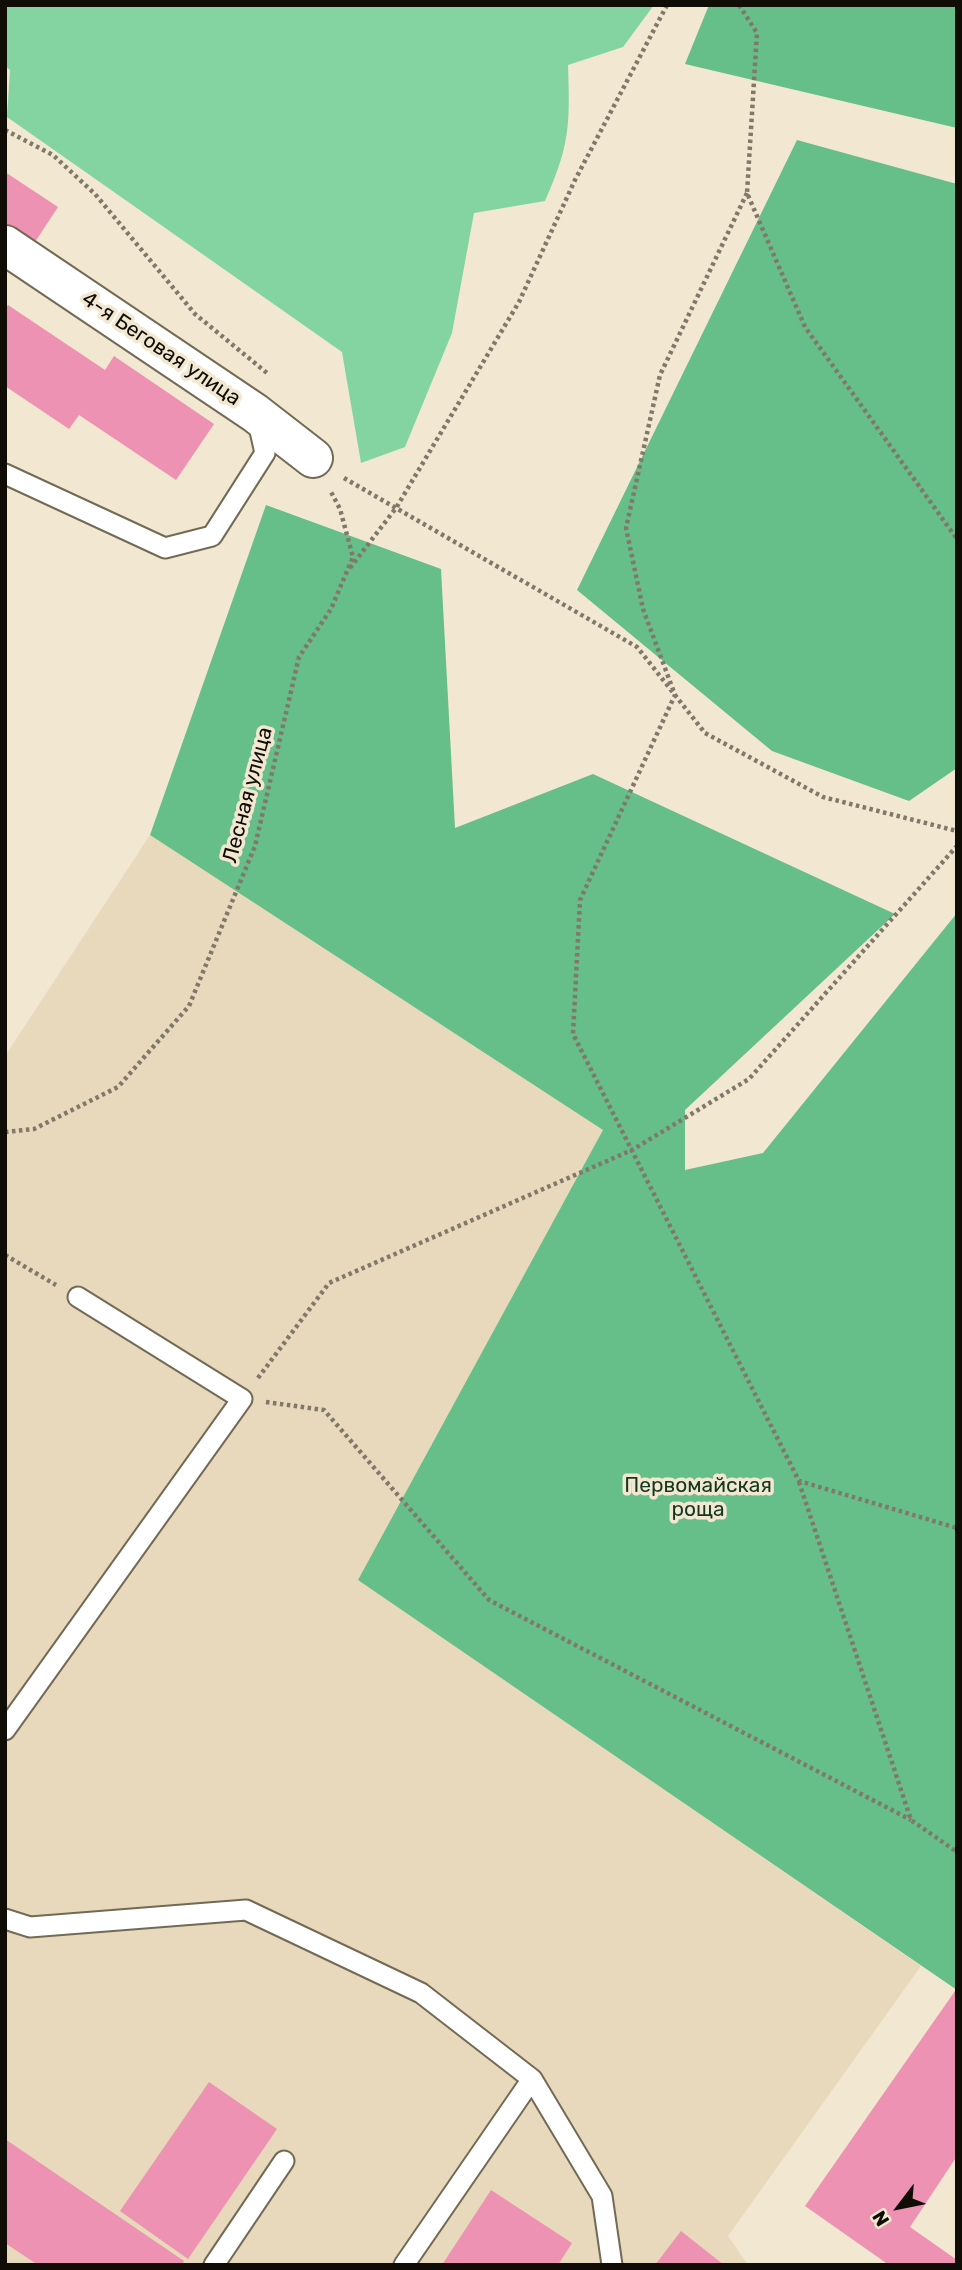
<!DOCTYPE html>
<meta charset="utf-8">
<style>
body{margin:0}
#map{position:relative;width:962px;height:2270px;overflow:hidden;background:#f2e7d1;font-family:Rubik,sans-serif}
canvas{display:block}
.frame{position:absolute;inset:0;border:7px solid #100c06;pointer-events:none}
.north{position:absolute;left:864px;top:2172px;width:70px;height:70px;-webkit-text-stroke:5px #f2e7d1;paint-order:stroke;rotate:238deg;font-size:19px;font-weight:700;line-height:28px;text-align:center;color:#100c06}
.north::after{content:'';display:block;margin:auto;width:24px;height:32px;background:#100c06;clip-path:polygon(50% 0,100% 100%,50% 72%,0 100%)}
</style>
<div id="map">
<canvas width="962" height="2270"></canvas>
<div class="frame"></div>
<div class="north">N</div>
</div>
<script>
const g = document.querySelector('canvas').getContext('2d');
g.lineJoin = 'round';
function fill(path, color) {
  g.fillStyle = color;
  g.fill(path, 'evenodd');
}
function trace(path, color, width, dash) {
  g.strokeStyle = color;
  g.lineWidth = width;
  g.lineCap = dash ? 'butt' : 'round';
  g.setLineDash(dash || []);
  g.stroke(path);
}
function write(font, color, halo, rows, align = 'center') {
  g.font = font + ' Rubik,sans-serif';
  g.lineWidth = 7;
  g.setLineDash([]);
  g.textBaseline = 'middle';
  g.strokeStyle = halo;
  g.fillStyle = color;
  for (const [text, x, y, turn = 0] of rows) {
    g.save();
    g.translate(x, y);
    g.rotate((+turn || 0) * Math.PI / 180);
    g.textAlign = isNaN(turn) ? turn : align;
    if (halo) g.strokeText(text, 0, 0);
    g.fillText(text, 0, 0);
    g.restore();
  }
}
const built = new Path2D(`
 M150 835 603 1130 359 1580 921 1966 728 2236 748 2265H5V1056Z`);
const green = new Path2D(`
 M5 5H654L623 47 568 65C570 125 570 145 545 201L474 213 452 333 405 447 361 463 342 352 7 117 10 70 5 66Z`);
const forest = new Path2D(`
 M709 5H957V128L685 64Z
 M797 140 957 184V768L909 801 772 751 577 590Z
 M266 505 441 569 455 828 593 774 895 914 685 1110V1170L763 1153 957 913V1990L358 1580 603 1130 150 835Z`);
const building = new Path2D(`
 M5 172 58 207 31 248 5 231Z
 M8 305 105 370 114 356 214 424 176 480 79 415 69 429 5 386V309Z
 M955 1991 957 2156 910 2227 957 2260V2265H889L805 2206Z
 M209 2082 277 2129 188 2259 120 2211Z
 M5 2139 184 2261 182 2265H38L5 2243Z
 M491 2190 572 2243 558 2265H442Z
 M681 2231 724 2265H655Z`);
const path = new Path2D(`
 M739 5 757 33 747 193 805 327 957 539
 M5 130 53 155 95 194 195 314 267 373
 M747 193 660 375 626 528 643 609 675 695 580 900 573 1034 799 1481 957 1528
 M344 478 637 647 705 733 823 797 957 831
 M350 568 396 508 519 302 575 180 667 5
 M5 1132 34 1129 118 1087 189 1006 255 846 299 657 331 609 353 557 340 509 330 490
 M5 1255 56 1285
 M258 1378 329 1283 632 1150 749 1079 957 846
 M266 1402 324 1410 489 1600 911 1820
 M799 1482 911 1820 957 1852`);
const service = new Path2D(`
 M5 474 165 548 212 536 265 453 257 418
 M5 1730 242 1399 78 1297
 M5 1919 30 1927 246 1910 421 1993 532 2079 602 2196 612 2265
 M214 2265 284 2161
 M404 2265 532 2079`);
const minor = new Path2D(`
 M5 245 255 413 313 458`);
const streetNames = [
 ["4-я Беговая улица",161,349,34],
 ["Лесная улица",248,795,-75]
];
const parkNames = [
 ["Первомайская",698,1486],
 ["роща",698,1510]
];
fill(built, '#e8d9bc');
fill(green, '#84d4a2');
fill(forest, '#66be89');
fill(building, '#ed92b2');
trace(service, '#736a56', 23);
trace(minor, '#736a56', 42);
trace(path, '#80786a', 4.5, [3.5, 3.5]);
trace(service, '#fff', 19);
trace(minor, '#fff', 38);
write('21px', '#100c06', '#f2e7d1', streetNames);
write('21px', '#123822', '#f2e7d1', parkNames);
</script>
